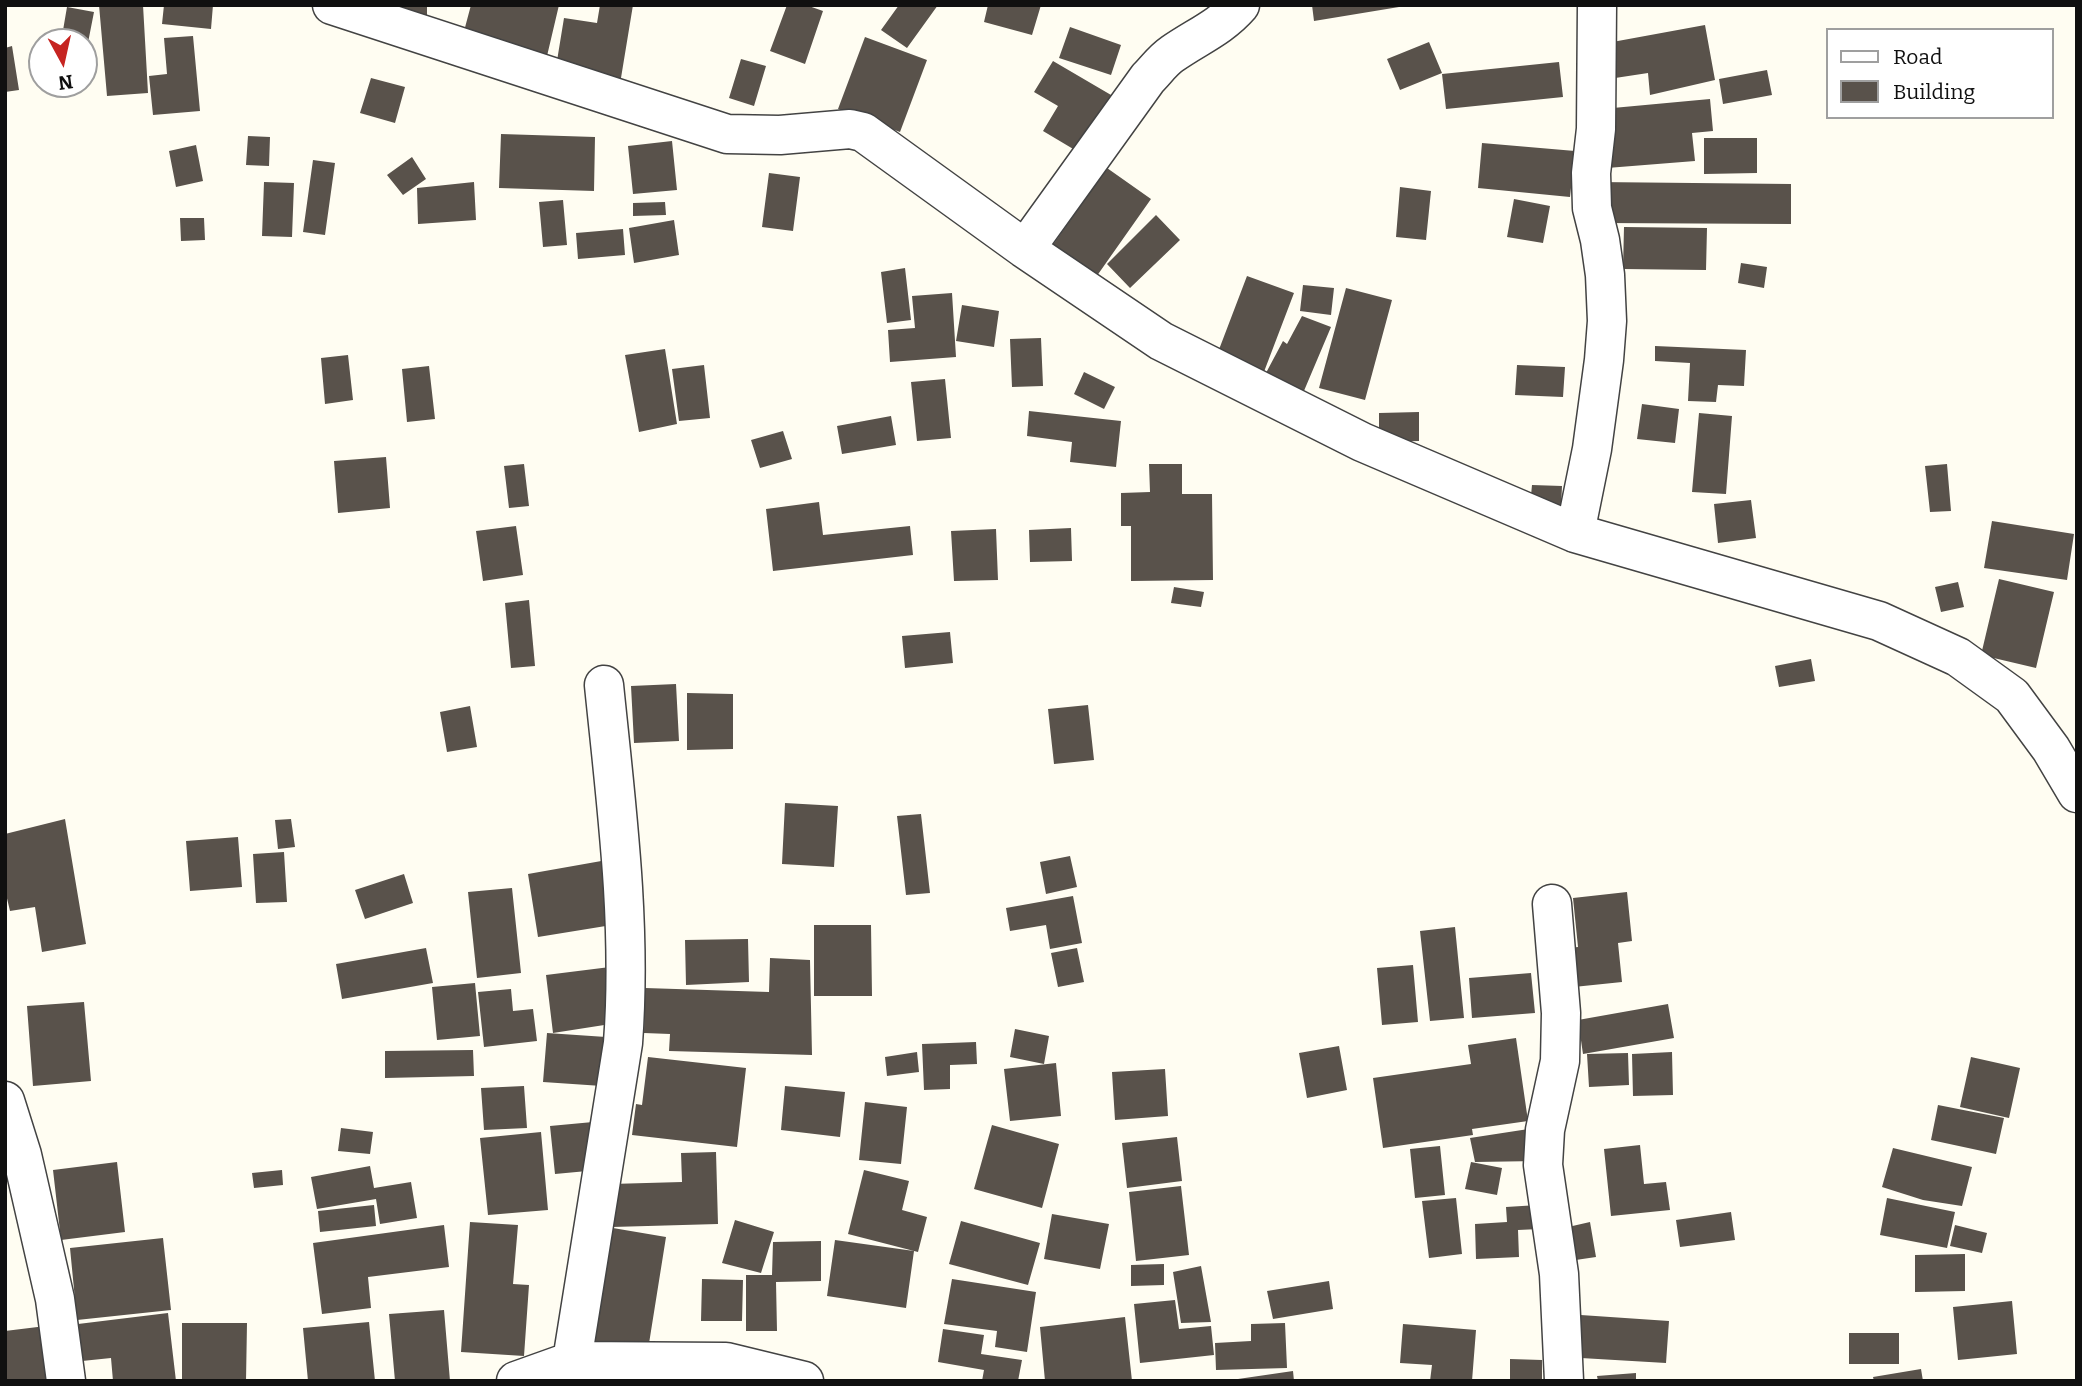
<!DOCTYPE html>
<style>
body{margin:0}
#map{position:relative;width:2082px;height:1386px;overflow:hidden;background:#fffdf2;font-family:Bitter,serif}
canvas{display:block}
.frame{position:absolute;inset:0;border:7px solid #101010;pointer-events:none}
.legend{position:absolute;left:1826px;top:28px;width:228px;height:91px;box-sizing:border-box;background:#fff;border:2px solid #9f9f9f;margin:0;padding:9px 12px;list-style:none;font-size:21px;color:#101010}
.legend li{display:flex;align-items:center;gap:14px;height:35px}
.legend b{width:35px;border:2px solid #9f9f9f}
.north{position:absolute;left:28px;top:28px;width:70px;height:70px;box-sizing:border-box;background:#fff;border:2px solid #9f9f9f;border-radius:50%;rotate:172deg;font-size:19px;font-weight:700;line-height:28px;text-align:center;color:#101010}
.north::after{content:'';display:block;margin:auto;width:24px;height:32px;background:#c62421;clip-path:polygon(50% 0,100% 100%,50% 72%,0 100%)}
</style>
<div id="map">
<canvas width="2082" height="1386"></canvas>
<div class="frame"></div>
<ul class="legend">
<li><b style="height:9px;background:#fff"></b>Road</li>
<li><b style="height:19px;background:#59524b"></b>Building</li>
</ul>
<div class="north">N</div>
</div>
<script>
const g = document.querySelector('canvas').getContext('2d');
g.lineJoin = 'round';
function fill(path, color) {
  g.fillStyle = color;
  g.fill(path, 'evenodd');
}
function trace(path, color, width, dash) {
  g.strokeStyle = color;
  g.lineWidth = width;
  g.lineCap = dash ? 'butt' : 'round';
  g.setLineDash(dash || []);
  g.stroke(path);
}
const building = new Path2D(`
 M99 5H143L148 93 107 96Z
 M164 5H213L211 29 162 24Z
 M383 5H427V19Z
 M471 5H559L547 56 463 35Z
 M600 5H633L620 84 555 73 564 18 597 23Z
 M787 5H806L823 11 805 64 770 51Z
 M899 5H938L907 48 881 30Z
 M988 5H1041L1032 35 984 22Z
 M1312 5H1399V7L1314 21Z
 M67 7 94 12 85 58 84 42H61Z
 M1705 25 1715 80 1650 95 1648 73 1602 80 1596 45Z
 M1070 27 1121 45 1111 75 1059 58Z
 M193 36 200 111 153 115 149 76 167 74 164 38Z
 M865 37 927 60 900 132 838 109Z
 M1429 42 1442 73 1400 90 1387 59Z
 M12 46 19 90 5 92V48Z
 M741 59 766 66 754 106 729 98Z
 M1053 61 1123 102 1090 159 1043 131 1058 106 1034 92Z
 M1559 62 1563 97 1446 109 1442 74Z
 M1767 70 1772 95 1723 104 1719 79Z
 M371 78 405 87 395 123 360 113Z
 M1710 99 1713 131 1692 133 1695 161 1607 168 1602 109Z
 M501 134 595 137 594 191 499 188Z
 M248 136 270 137 269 166 246 165Z
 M1704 138H1757V173L1704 174Z
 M672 141 677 190 633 194 628 146Z
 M1482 143 1575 151 1570 197 1478 188Z
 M196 145 203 181 176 187 169 151Z
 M412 157 426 179 403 195 387 175Z
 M313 160 335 163 325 235 303 232Z
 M1107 168 1151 199 1094 280 1050 249Z
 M769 173 800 177 793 231 762 227Z
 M264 182 294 183 292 237 262 236Z
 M474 182 476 220 418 224 417 188Z
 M1596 182 1791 184V224L1602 223Z
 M1400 187 1431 191 1426 240 1396 237Z
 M1514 199 1550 206 1543 243 1507 237Z
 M563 200 567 245 543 247 539 202Z
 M665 202 666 215 633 216V203Z
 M1156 215 1180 240 1130 288 1107 264Z
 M180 218H204L205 240 181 241Z
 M674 220 679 255 634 263 629 228Z
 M1624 227 1707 228 1706 270 1623 269Z
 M623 229 625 255 578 259 576 233Z
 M1741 263 1767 267 1764 288 1738 283Z
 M905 268 911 320 887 323 881 272Z
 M1247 276 1294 293 1262 377 1215 360Z
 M1303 285 1334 288 1331 315 1300 311Z
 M1346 288 1392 300 1365 400 1319 388Z
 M952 293 956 357 890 362 888 330 915 328 912 296Z
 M962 305 999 311 994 347 956 341Z
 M1302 316 1331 327 1298 405 1259 386 1283 341 1287 344Z
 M1041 338 1043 386 1012 387 1010 339Z
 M1655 346 1746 350 1744 386 1718 385 1716 402 1688 401 1690 363 1655 361Z
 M665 349 677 424 639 432 625 355Z
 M348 355 353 400 325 404 321 358Z
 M704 365 710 418 679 421 672 369Z
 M1517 365 1565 367 1563 397 1515 395Z
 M429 366 435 419 407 422 402 369Z
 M1084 372 1115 387 1104 409 1074 394Z
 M945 379 951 438 917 441 911 382Z
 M1642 404 1679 409 1675 443 1637 439Z
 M1029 411 1121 421 1116 467 1070 462 1072 442 1027 436Z
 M1419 412V441L1379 442V413Z
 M1699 413 1732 416 1726 494 1692 492Z
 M891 416 896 445 842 454 837 426Z
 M783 431 792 459 760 468 751 440Z
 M386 457 390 508 338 513 334 461Z
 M524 464 529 506 509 508 504 466Z
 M1149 464H1182V494H1212L1213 580 1131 581V526H1121V493L1150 492Z
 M1947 464 1951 511 1930 512 1925 466Z
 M1532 485 1562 486 1561 508 1530 506Z
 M1751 500 1756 538 1718 543 1714 504Z
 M819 502 823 535 910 526 913 555 773 571 766 509Z
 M1992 521 2074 534 2067 580 1984 568Z
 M516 526 523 575 483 581 476 531Z
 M1071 528 1072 561 1030 562 1029 530Z
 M996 529 998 580 954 581 951 531Z
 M1999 579 2054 592 2036 668 1981 655Z
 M1958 582 1964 607 1941 612 1935 587Z
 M1174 587 1204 592 1201 607 1171 603Z
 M529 600 535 666 511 668 505 603Z
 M950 632 953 663 905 668 902 636Z
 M1811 659 1815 681 1779 687 1775 666Z
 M676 684 679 741 634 743 631 686Z
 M687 693 733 694V749L687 750Z
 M1088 705 1094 760 1054 764 1048 709Z
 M470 706 477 747 447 752 440 712Z
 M785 803 838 806 834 867 782 864Z
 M921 814 930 893 906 895 897 816Z
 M65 819 86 944 42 952 35 907 10 911 5 890V834Z
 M291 819 295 847 278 849 275 820Z
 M238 837 242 887 190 891 186 841Z
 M284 852 287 902 256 903 253 854Z
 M1070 856 1077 887 1046 894 1040 862Z
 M607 860 618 924 538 937 528 874Z
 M404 874 413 903 365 919 355 890Z
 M512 888 521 973 477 978 468 892Z
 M1627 892 1632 941 1618 943 1622 982 1564 988 1560 949 1578 947 1573 898Z
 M1073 896 1082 943 1050 949 1046 925 1010 931 1006 908Z
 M814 925H871L872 996H814Z
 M1455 927 1464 1018 1430 1021 1420 931Z
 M748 939 749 982 686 985 685 940Z
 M426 948 433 983 342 999 336 964Z
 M1077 948 1084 982 1058 987 1051 953Z
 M770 958 810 960 812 1055 669 1051 670 1034 644 1033 645 988 769 992Z
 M1413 965 1418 1022 1382 1025 1377 968Z
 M618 966 617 1023 553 1033 546 975Z
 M1531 973 1535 1013 1472 1018 1469 978Z
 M475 983 480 1036 437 1040 432 987Z
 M511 989 513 1011 533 1009 537 1041 484 1047 478 992Z
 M84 1002 91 1081 33 1086 27 1006Z
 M1668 1004 1674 1038 1583 1054 1578 1020Z
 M1015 1029 1049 1036 1044 1064 1010 1057Z
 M547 1033 606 1037 602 1086 543 1082Z
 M1516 1038 1528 1121 1472 1129 1473 1135 1383 1148 1373 1078 1471 1064 1468 1045Z
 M976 1042 977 1064 950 1065V1089L924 1090 922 1044Z
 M1339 1046 1347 1090 1307 1098 1299 1053Z
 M473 1050 474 1076 385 1078V1051Z
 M917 1052 919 1072 887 1076 885 1057Z
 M1672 1052 1673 1095 1633 1096 1632 1054Z
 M1628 1053 1629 1085 1589 1087 1587 1054Z
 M648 1057 746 1068 737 1147 632 1135 636 1104 642 1105Z
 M1971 1057 2020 1068 2009 1118 1960 1107Z
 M1056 1063 1061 1116 1010 1121 1004 1069Z
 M1165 1069 1168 1116 1115 1120 1112 1072Z
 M524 1086 527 1128 484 1130 481 1088Z
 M785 1086 845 1092 840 1137 781 1130Z
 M865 1102 907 1107 901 1164 859 1160Z
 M1938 1105 2004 1118 1996 1154 1931 1140Z
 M593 1122 598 1170 555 1174 550 1126Z
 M992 1125 1059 1144 1042 1208 974 1189Z
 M341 1128 373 1132 370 1154 338 1151Z
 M1535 1128 1538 1161 1475 1162 1470 1138Z
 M541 1132 548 1210 488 1215 480 1138Z
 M1177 1137 1182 1181 1127 1188 1122 1143Z
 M1640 1145 1644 1184 1666 1182 1670 1210 1611 1216 1604 1149Z
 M1440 1146 1445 1195 1415 1198 1410 1149Z
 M1893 1148 1972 1167 1962 1206 1923 1200 1882 1187Z
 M716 1152 718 1224 612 1227 611 1184 682 1182 681 1153Z
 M117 1162 125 1232 61 1240 53 1170Z
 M1471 1162 1502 1168 1497 1195 1465 1189Z
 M370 1166 374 1188 411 1182 417 1218 380 1224 376 1199 317 1209 311 1177Z
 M282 1170 283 1185 254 1188 252 1173Z
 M864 1170 909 1181 902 1210 927 1217 918 1252 848 1234Z
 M1181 1186 1189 1255 1136 1261 1129 1192Z
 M1456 1198 1462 1254 1429 1258 1422 1201Z
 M1887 1198 1955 1212 1947 1248 1880 1235Z
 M374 1205 376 1226 320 1232 318 1211Z
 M1538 1205 1539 1229 1518 1230 1519 1257 1476 1259 1475 1224 1507 1222 1506 1207Z
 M1731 1212 1735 1240 1680 1247 1676 1220Z
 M1052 1214 1109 1224 1100 1269 1044 1259Z
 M735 1220 774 1232 761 1273 722 1263Z
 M961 1221 1040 1243 1028 1285 949 1264Z
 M470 1222 518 1225 513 1284 529 1285 524 1356 461 1352Z
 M1590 1222 1596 1257 1562 1262 1555 1230Z
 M444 1225 449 1267 368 1277 371 1308 322 1314 313 1243Z
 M1955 1225 1987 1233 1982 1253 1950 1246Z
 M607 1227 666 1237 647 1356 587 1347Z
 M163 1238 171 1310 77 1320 70 1248Z
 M835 1240 914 1251 906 1308 827 1296Z
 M821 1241V1281L776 1282 777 1331H746V1275H772L773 1242Z
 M1965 1254V1291L1915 1292V1255Z
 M1164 1264V1285L1131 1286V1265Z
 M1201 1266 1211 1322 1181 1323 1173 1272Z
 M702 1279 743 1280 742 1321H701Z
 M952 1279 1036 1292 1027 1352 995 1347 997 1331 944 1324Z
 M1329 1281 1333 1309 1273 1319 1267 1291Z
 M1175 1300 1179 1329 1211 1326 1214 1355 1140 1363 1134 1304Z
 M2012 1301 2017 1354 1958 1360 1953 1307Z
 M444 1310 450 1381H395L389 1314Z
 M168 1313 176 1381H113L111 1358 82 1361 78 1324Z
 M1566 1314 1669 1321 1666 1363 1564 1357Z
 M1125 1317 1132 1381H1045L1040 1327Z
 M369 1322 375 1381H308L303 1328Z
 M182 1323H247L246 1381H182Z
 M1285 1323 1287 1368 1216 1370 1215 1343 1251 1341V1324Z
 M1403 1324 1476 1330 1472 1381H1430L1432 1365 1400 1363Z
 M54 1325 60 1381H5V1331Z
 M943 1329 984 1335 981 1354 1022 1360 1018 1381H982L984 1370 938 1362Z
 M1849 1333H1899V1364H1849Z
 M1510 1359 1542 1360V1381H1510Z
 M1921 1369 1923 1381H1874L1873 1377Z
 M1293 1371 1294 1381H1238V1379Z
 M1636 1373V1381H1598L1597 1376Z`);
const street = new Path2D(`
 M332 5 727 134 780 135 850 129 863 132 1025 249 1161 341 1362 442 1575 533 1879 621 1958 657 2012 696 2051 749 2077 793
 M1025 249 1148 78C1156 70 1163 60 1172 54 1196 37 1220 28 1240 5
 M1575 533 1592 449 1604 360 1607 321 1605 275 1600 240 1592 208 1591 173 1596 129 1597 5
 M1552 904 1561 1013 1560 1061 1545 1130 1543 1165 1559 1274 1564 1381
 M5 1101 22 1155 55 1299 66 1381
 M572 1361 623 1043C632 924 616 803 604 685
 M516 1381 572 1361 726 1362 804 1381`);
fill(building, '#59524b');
trace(street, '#434343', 41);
trace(street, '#fff', 38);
</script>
